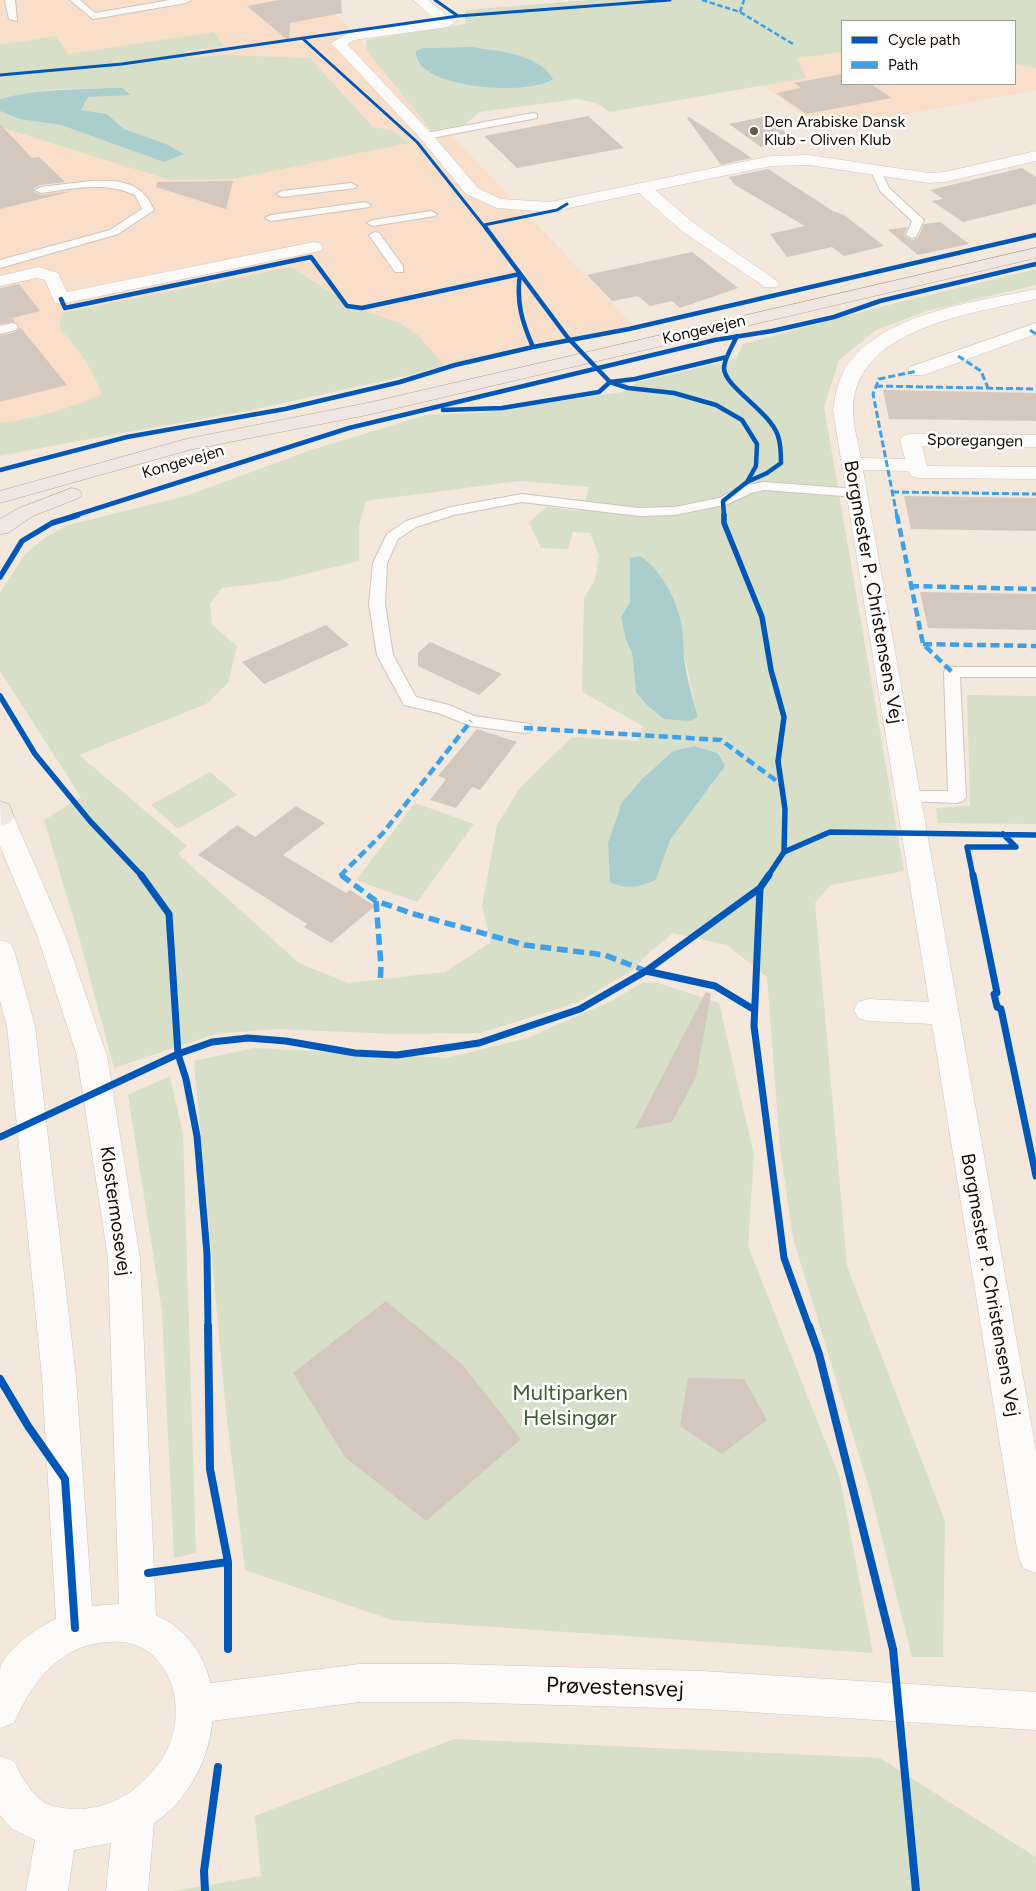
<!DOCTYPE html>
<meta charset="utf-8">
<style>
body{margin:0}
#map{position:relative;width:1036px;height:1891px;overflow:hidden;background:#f4e7dc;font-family:Figtree,sans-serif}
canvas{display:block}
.legend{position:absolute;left:841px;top:20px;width:175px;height:65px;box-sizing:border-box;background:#fff;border:1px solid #a29e9b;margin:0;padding:6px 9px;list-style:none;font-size:15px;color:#160c04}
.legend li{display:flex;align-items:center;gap:10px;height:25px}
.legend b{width:25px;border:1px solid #a29e9b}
</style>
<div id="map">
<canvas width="1036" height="1891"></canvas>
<ul class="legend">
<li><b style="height:6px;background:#0057b8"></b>Cycle path</li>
<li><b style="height:6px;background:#3da1e9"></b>Path</li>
</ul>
</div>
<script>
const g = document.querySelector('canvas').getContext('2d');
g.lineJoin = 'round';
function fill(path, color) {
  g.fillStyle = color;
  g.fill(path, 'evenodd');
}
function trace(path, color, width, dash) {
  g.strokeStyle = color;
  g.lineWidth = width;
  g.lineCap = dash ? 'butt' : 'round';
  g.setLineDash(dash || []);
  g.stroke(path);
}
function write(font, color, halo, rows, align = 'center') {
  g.font = font + ' Figtree,sans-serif';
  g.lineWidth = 5;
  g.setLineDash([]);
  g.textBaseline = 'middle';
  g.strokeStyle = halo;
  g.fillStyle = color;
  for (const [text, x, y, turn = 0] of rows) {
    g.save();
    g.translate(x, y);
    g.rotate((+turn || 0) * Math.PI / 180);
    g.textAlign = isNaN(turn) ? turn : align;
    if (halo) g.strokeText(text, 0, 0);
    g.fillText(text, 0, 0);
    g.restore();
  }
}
const built = new Path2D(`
 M0 0H322L634 326 0 457Z
 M842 40V84H1015V60L1036 64V90L822 130 757 80 787 48Z`);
const green = new Path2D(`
 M588 0H1036V68L1015 64V21H842V52L797 58 806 78 610 112 596 103 577 99 480 112 464 125 431 130 366 50V40L465 24V10ZM474 47 518 56 547 83 496 87 447 80 423 48Z
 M214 32 224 46 187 51V58L226 55 310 58 373 127 391 130 409 143 233 179 170 180 0 127V111L20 119 61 125 164 162 183 154 166 144 124 129 107 114 81 110 88 97 101 96 122 88 54 89 0 99V45L56 36 68 54Z
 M291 267 354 307 400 323 418 335 444 365 414 374 252 410 0 455V423C36 418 68 410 102 394 92 369 79 349 60 329L61 313Z
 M1036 269V285L927 311 876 330 839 360 824 407 904 871 831 885 815 903 847 1266 945 1521 943 1657H912L870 1491 793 1238 780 1148 767 977 727 945 673 933 651 951 631 971 577 1003 480 1033 396 1034 275 1029 215 1034 114 1068 78 933 44 820 81 797 0 671V593L25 554 46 537 68 525 186 496 308 451 426 415 478 413 622 392 638 382 736 359 743 344 884 306ZM519 481 589 487 582 511 547 507 529 522 541 548 568 549 573 532 590 533 599 556 595 580 584 598 582 692 643 726 637 741 572 737 519 789 497 825 482 906 491 942 445 972 348 983 299 963 178 854 187 846 79 755 206 704 228 683 237 646 212 625 210 604 222 588 278 581 359 561V526L366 501ZM630 573 682 645 698 717 635 679 632 651 626 640 621 617 630 602ZM694 746 718 753 713 784 697 801 670 840 656 880 610 882 608 843 622 802 642 779 673 751Z
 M967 695 1036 696V824L938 823 936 808 970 806Z
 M210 772 237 795 178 829 151 805Z
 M415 803 474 824 417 902 356 880Z
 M642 983H658L719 1003 754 1155 748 1246 840 1478 873 1653 392 1620 245 1570 225 1402 194 1061 254 1048 446 1058 528 1038 611 1001Z
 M170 1076 183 1134 196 1553 174 1558 162 1311 128 1095Z
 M454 1739 880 1758 1036 1857V1891H174L261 1876 255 1816Z`);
const water = new Path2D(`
 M474 47C500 52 539 54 553 79 531 96 414 90 416 51L423 48Z
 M108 88H122L131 95 88 97 81 110 107 114 124 129 166 144 184 154 164 162 61 125 20 119 0 111V99C36 89 72 90 108 88Z
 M640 556C660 569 677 599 681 623 684 636 683 651 685 665 688 682 693 700 698 717L690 721 664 719 647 705 636 692 632 652 626 640 621 617 630 602V558Z
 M694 746 718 753 725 766 670 840 656 880C638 887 627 890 610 882L608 843 622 802 642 779 673 751Z`);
const building = new Path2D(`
 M279 0H341L342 13 290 23 289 41 247 6Z
 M842 74V84H871L892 98 806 114 776 93 801 88 794 83Z
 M588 116 624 148 517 168 484 136Z
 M689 117 752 158 721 165 687 118Z
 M763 117 795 139 761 147 729 124Z
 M0 124 32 158 39 157 65 182 40 185 34 188V192L41 195 73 191 0 209Z
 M1022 168 1036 177V204L963 222 932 201 943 199 930 190Z
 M768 169 833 211 844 215 884 246 844 256 832 247 787 257 770 234 805 226 735 185 729 177Z
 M233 181 226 209 156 187 157 182Z
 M940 222 969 244 918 255 888 230 907 227 904 236 912 240 918 238 924 224Z
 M692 252 738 288 680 308 672 301 650 306 638 296 612 301 587 275Z
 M19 284 40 311 12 318 15 322 0 324V288Z
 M20 327 67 385 0 402V336L16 332Z
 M883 390 1036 393V421L889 419Z
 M904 496 1036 498V531L911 529Z
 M920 592 1036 594V630L928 628Z
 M326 625 349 645 264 684 242 662Z
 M430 642 502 674 479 695 418 666V653Z
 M477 729 517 742 480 790 472 787 456 808 430 800 446 779 438 776Z
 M296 806 325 823 283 855 346 893 350 890 375 906 331 943 304 927 307 924 198 855 237 825 255 837Z
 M706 992 711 994 696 1077 672 1122 635 1129Z
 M386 1301 462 1364 521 1439 426 1521 345 1457 293 1373Z
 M688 1378 744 1379 767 1420 722 1454 680 1426Z`);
const service = new Path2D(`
 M5 0H15L17 21 9 19Z
 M70 0H80L95 13 170 0H191L186 3 93 19Z
 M533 113 537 114V118L426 139 421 136 426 133Z
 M876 168 881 171 889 188 924 220 916 237 912 238 906 235 912 221 880 191 871 171Z
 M91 181C119 180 142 181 154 210L118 234 0 268V260L110 230 142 209 135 195C105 181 72 189 41 193L35 190 41 187Z
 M351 183 357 186 355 188 282 197 276 194 282 191Z
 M365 202 371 205 369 207 271 221 265 218 271 215Z
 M431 211 437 214 435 216 373 226 367 223 373 220Z
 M375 232 379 233 403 266V272H395L369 235Z
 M12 323 16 324 18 327 16 330 0 334V326Z
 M764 482 857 489 864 493 857 497 764 490 751 493 728 504 675 515 639 516 522 502 454 515 416 527 398 539 387 563 385 604 393 655 416 697 449 705 474 716 530 724 532 728 530 732 524 733 471 726 438 713 404 705 377 655 369 604 373 563 387 534 406 521 451 507 522 494 639 508 675 507 719 498 742 486Z
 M952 667H1036V677H960L966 797 963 801 957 803 902 801 899 797 902 793 908 791H948L944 672 946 668Z`);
const minor = new Path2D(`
 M413 0H428L455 23 448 27 354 40 347 44 431 133 478 188 501 199 550 202 771 156 809 155 929 173 945 172 1036 151V161L945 182 929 183 809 165 771 166 655 190 695 224 780 283 777 287H765L683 232 639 193 550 212 497 208 466 194 421 139 331 43 350 32 436 20Z
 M314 242 320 243 323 247 320 251 61 304 55 303 45 280 37 278 0 286V276L38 267 58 273 67 292Z
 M1036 289V299C975 313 855 327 853 409 853 425 858 443 861 458L905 459 900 440 903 436 910 434 1036 435V447L922 446 927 466 1036 467V479L918 478 911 476 908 471 863 470 1036 1451V1573L1023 1568 1018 1555 932 1024 868 1021 858 1018 854 1010 858 1002 868 999 929 1002 833 410C835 397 837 385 843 373 875 313 976 302 1036 289Z
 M1036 323V334L924 375H910L908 371 910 367Z
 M360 1664H452L702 1671 1036 1692V1730L702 1709 452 1702H360L196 1723 182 1718 177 1704 182 1690 196 1685Z`);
const secondary = new Path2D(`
 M0 806 9 809 13 815 65 935 107 1056 140 1258 156 1615C241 1654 223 1778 154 1823L148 1891H106L111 1843 74 1850 68 1891H26L35 1840 12 1829 0 1815V1756C4 1758 11 1759 14 1762 16 1764 18 1769 19 1772 27 1785 37 1802 53 1806 83 1814 115 1806 138 1786 150 1775 161 1763 168 1748 184 1713 176 1663 138 1646 130 1642 118 1641 109 1642 60 1644 32 1682 14 1723L0 1728C0 1710 0 1689 0 1670 3 1651 39 1626 56 1619L42 1377 7 1026 0 1001V940L10 943 14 950 35 1026 76 1377 92 1606 119 1604 108 1258 77 1056 37 935 0 846Z`);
const primary = new Path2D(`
 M1036 248V258L372 414 189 450 0 503V491L186 439 372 402Z
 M72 488 79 490 82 494 79 498 33 516 8 533 0 534V519L19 508Z
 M0 801 9 804 14 817 10 823 1 826Z`);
const quietFar3 = new Path2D(`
 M702 0 740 12 793 44
 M740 12 744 0`);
const quietFar2 = new Path2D(`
 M1030 330 1036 334
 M958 356 981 371 988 388
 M876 386 1036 389
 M892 492 1036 494
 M897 516 873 394 879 379 917 371`);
const quietFar1 = new Path2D(`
 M897 515 923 644 952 672
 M910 586 1036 589
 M923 644 1036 646
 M524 728 721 740 782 785
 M340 876 383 833 471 721`);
const quiet = new Path2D(`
 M341 875 376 901 414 914 525 945 605 955 646 971
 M376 901 381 966 380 983`);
const cyclewayFar4 = new Path2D(`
 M458 16 670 0
 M302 38 417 142 487 230
 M0 75 122 64 458 16 435 0
 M484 225 557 210 567 204`);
const cyclewayFar3 = new Path2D(`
 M486 228 568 338 610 382 628 388 674 393 716 405 742 420 757 444 756 466 747 482 723 501 724 516
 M61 299 65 308 311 257 347 306 362 308 520 274C516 302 522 322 533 347
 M737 336C733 345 724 359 724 368 724 387 770 411 778 436 781 445 781 454 781 463L767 473 747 482
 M443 410 502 408 599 392 610 382 635 379 727 357
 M0 470 127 437 285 409 400 382 455 365 533 347 629 329 1036 235
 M73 516 349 428 715 340 772 331 834 317 880 301 1036 264`);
const cyclewayFar2 = new Path2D(`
 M724 515V523L762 617 771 670 784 717 778 761 785 809 784 852 768 876
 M0 577 22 541 52 523 78 515
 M0 696 35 754 90 821 142 876
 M784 852 830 832 1036 835
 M973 876 967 847H1016L1003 834`);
const cyclewayFar1 = new Path2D(`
 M141 875 169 914 178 1054 186 1079 197 1136 207 1254 208 1327
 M769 875 760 888 754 1026 784 1258 809 1327
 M973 875 997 993 994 994 997 1007 1001 1009 1036 1176
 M646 971 715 986 753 1009
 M0 1137 178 1054 212 1042 248 1038 286 1041 355 1053 397 1055 479 1043 580 1009 646 971 760 888`);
const cycleway = new Path2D(`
 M208 1326 210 1469 228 1562V1649
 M809 1326 819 1354 893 1649 916 1891
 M0 1379 28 1426 65 1479 75 1628
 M148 1573 228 1562
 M205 1891 204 1871 218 1767`);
const markers = [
 [754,131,5,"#645950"]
];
const farPoinames = [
 ["Den Arabiske Dansk",764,122],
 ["Klub - Oliven Klub",764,140]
];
const farStreetnames = [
 ["Kongevejen",704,330,-13],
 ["Sporegangen",975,441,1],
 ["Kongevejen",183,462,-16]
];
const streetNames = [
 ["Borgmester P. Christensens Vej",873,592,80],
 ["Klostermosevej",115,1211,82],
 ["Borgmester P. Christensens Vej",990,1285,80]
];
const nearParknames = [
 ["Multiparken",570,1394],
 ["Helsingør",570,1419]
];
const nearStreetnames = [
 ["Prøvestensvej",615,1688,2]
];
fill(built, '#f9dfc9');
fill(green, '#d7dfc8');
fill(water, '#aacecd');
fill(building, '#d3c7be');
trace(service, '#cfc4ba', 2);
trace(minor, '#cfc4ba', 1);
trace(secondary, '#cfc4ba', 1);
trace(primary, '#b6a194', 1);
fill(service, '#fdfbfa');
fill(minor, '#fdfbfa');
fill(secondary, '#fdfbfa');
fill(primary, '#f1e7e1');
trace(quietFar3, '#3da1e9', 2.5, [5.5, 2.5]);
trace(quietFar2, '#3da1e9', 3, [7, 3]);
trace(quietFar1, '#3da1e9', 4.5, [9, 4.5]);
trace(quiet, '#3da1e9', 5.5, [11, 5.5]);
trace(cyclewayFar4, '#0057b8', 3);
trace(cyclewayFar3, '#0057b8', 4.5);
trace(cyclewayFar2, '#0057b8', 5.5);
trace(cyclewayFar1, '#0057b8', 7);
trace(cycleway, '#0057b8', 8);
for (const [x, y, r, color] of markers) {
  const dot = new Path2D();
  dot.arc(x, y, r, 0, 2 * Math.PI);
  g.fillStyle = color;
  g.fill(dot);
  trace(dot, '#fff', 2);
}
write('16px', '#160c04', '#fff', farPoinames, 'left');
write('16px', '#160c04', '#fff', farStreetnames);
write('19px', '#160c04', '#fff', streetNames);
write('22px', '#3d612e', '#fff', nearParknames);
write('22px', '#160c04', '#fff', nearStreetnames);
</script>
